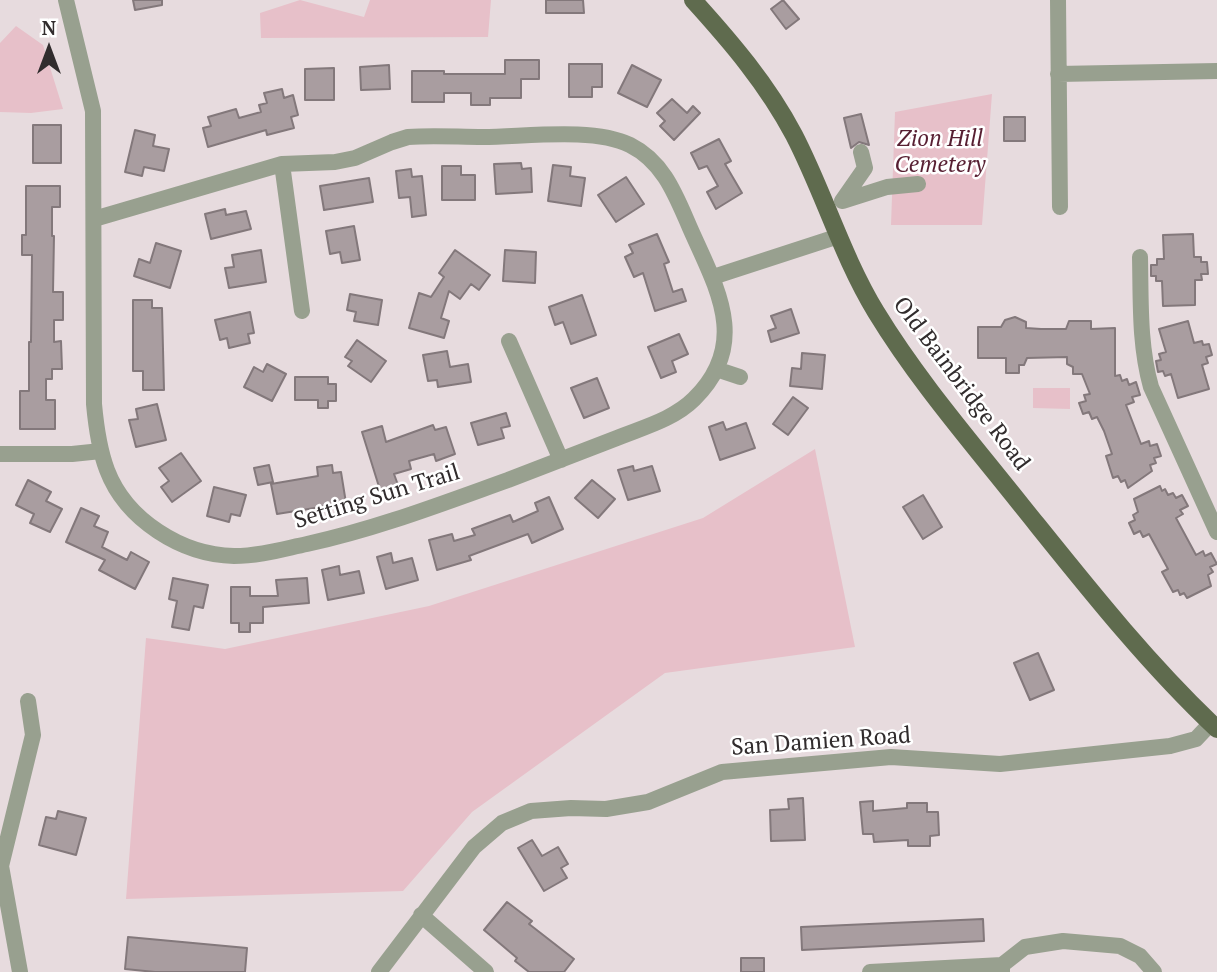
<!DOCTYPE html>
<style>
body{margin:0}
#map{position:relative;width:1217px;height:972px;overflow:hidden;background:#e7dbde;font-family:"PT Serif",serif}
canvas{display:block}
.north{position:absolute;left:14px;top:14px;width:70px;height:70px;-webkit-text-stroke:5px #fff;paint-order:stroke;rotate:0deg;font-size:19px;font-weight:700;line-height:28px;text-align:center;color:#312c2d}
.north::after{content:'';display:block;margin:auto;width:24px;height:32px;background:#312c2d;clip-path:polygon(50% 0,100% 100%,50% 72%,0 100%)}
</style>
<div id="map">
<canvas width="1217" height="972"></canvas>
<div class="north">N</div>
</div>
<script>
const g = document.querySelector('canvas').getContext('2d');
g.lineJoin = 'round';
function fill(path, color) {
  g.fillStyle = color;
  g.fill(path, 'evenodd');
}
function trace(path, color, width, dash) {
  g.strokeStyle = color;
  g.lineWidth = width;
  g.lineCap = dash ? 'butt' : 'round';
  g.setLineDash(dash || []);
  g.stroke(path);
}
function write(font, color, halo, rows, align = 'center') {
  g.font = font + ' "PT Serif",serif';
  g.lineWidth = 5;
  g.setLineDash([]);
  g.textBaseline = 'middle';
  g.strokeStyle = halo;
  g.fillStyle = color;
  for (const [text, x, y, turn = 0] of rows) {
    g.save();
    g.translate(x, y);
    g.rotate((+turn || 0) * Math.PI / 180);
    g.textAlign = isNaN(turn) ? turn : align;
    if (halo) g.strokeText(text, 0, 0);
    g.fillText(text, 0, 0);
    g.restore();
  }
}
const green = new Path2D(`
 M300 0 364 17 370 0H491L488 37 261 38 260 13Z
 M16 26 43 45 63 109 31 113 0 112V43Z
 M992 94 982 225H891L895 112Z
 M1033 388H1070V409L1033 408Z
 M815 449 855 647 665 673 472 812 403 891 126 899 146 638 225 649 429 606 703 518Z`);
const building = new Path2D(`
 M133 0H162V5L135 10Z
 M546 0H583L584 13H546Z
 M783 0 799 19 786 29 771 9Z
 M505 60H539V79H521V98H490V105H471V93H444V102H412V71H444V74H505Z
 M569 64H602V87H592V97H569Z
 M389 65 390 89 361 90 360 67Z
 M632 65 661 80 647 107 618 93Z
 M334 68V100H305V69Z
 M282 89 284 98 293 95 298 115 291 117 294 128 267 135 266 130 208 147 203 128 211 126 208 117 236 109 239 118 261 112 259 105 267 103 264 93Z
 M672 99 687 113 693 106 700 113 674 140 660 126 665 121 657 113Z
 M861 114 869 145 859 142 851 148 844 118Z
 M1004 117H1025V141H1004Z
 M33 125H61V163H33Z
 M135 130 155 135 153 146 169 149 164 171 144 167 142 176 125 172Z
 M719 139 731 161 725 164 742 193 716 209 707 192 718 186 707 166 699 169 691 153Z
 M521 163 522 169 531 168 532 192 496 194 494 164Z
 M553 165 571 167 570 176 585 178 581 206 548 201Z
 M442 166H461V175H475V200H442Z
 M411 169 412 177 422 176 426 215 412 217 410 197 399 198 396 171Z
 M626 177 644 204 616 222 598 195Z
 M369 178 373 202 324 210 320 186Z
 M26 186H60V207H52V236H54L53 292H63V320H54V342L61 341 62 369H52V379H46V400H55V429H20V391H29V342H31L32 255H22V235H26Z
 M225 209 226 215 246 211 251 229 211 239 205 214Z
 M354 226 360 260 342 263 340 252 330 254 326 231Z
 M657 234 669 262 664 264 673 292 682 289 686 301 655 311 643 273 634 277 625 257 633 253 629 245Z
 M1193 234 1194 257H1201V262H1207L1208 274H1201L1202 280H1195V305L1163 306 1162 281H1156V276H1151V265H1157V259H1164L1163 235Z
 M156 243 181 251 170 288 134 276 139 259 150 263Z
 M261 250 266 282 229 288 225 268 234 267 232 255Z
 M455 250 490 275 479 290 471 284 460 299 449 291 441 318 449 321 444 338 409 328 419 293 431 297 444 277 439 273Z
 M505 250 536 252 535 283 503 281Z
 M350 294 382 300 378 325 354 321 356 312 347 310Z
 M582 295 596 335 571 344 563 322 555 325 549 307Z
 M133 300H152V308H162L164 390H143V371H133Z
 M791 309 799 333 771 342 768 331 776 328 771 316Z
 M250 312 254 333 248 334 250 343 229 348 227 338 220 340 215 320Z
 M1015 317 1026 322V328L1041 329H1066L1069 321H1091V329L1115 328V376L1120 375 1122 381 1127 379 1129 385 1136 382 1140 395 1132 397 1134 402 1126 405 1141 444 1149 441 1150 446 1157 444 1161 456 1154 458 1156 463 1150 465 1152 471 1128 488 1125 480 1121 482 1118 476 1113 478 1106 456 1112 454 1104 431 1097 417 1092 419 1089 412 1083 414 1079 403 1086 401 1084 395 1090 394 1082 374H1073V367L1067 364V357L1027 358 1024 365H1019V373H1006V358H978V327H1001L1005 320Z
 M1188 321 1194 343 1202 341 1203 345 1209 344 1212 355 1206 357 1208 363 1202 365 1209 389 1178 398 1171 374 1165 376 1163 371 1158 372 1156 361 1161 360 1159 354 1166 352 1159 329Z
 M679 334 688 354 672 361 676 372 661 378 648 347Z
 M357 340 386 361 371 382 348 366 352 361 345 357Z
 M447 351 450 367 468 364 471 382 438 387 437 380 428 381 423 355Z
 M802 353 825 355 822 389 790 386 792 368 801 369Z
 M267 364 286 374 272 401 244 387 254 367 263 372Z
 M295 377H328V384H336V401H328V408H318V400H295Z
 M597 378 609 408 584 418 571 388Z
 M793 397 808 408 788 435 773 424Z
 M157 404 166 440 136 447 129 420 138 419 136 409Z
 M506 413 510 426 501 428 504 438 478 445 471 423Z
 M723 422 726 430 746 423 755 448 720 460 709 427Z
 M433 425 435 430 446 427 455 454 436 461 434 454 409 461 411 469 394 474 398 485 380 490 362 432 382 426 386 442Z
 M181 453 201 481 172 502 161 487 169 481 159 468Z
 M269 465 273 482 258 485 254 468Z
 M332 465 333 473 341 472 346 503 277 514 271 484 318 476 317 467Z
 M633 466 634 471 652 466 660 491 628 500 618 470Z
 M28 480 51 492 46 501 62 509 50 532 30 523 34 514 16 505Z
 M592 480 615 499 598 518 575 498Z
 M1160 486 1162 491 1165 489 1168 495 1173 493 1176 498 1182 495 1188 506 1180 510 1183 514 1176 518 1196 555 1203 551 1205 556 1211 553 1217 564 1210 567 1213 572 1208 575 1211 586 1187 598 1184 593 1180 595 1178 590 1173 592 1162 572 1168 569 1149 534 1143 537 1140 531 1134 534 1129 523 1135 520 1133 515 1138 512 1134 499Z
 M214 487 246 495 240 516 231 514 229 522 207 516Z
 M923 495 942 527 923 539 903 507Z
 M549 497 563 529 532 543 528 534 469 556 471 560 437 570 429 540 452 534 454 541 475 535 472 529 510 515 513 522 538 511 535 503Z
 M81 508 99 516 94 526 108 532 102 547 127 560 131 552 149 562 135 589 99 570 105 560 66 542Z
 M391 553 393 563 412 558 418 580 386 589 377 557Z
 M339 566 340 575 359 571 364 593 328 600 322 570Z
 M173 578 208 585 203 608 194 606 189 630 172 627 177 601 169 599Z
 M307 578 309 603 263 607V623H250V632H239V623H231V587H250V596H278L276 580Z
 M1038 653 1054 690 1030 700 1014 663Z
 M803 798 805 840 771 841 770 810 789 809 788 799Z
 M873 801V811L907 808V803H927V812H938L939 835 930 836V846H908V840L874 842 873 834H863L860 802Z
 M58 811 86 818 76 855 39 845 46 817 56 819Z
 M532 840 542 856 558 847 568 864 561 868 567 878 544 891 518 848Z
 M507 902 532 921 529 924 574 959 564 972H529L515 961 517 958 484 930Z
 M983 919 984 941 802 950 801 927Z
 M128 937 247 948 245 972H155L125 969Z
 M741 958H764V972H741Z`);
const minor = new Path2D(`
 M66 0 93 111 94 404C96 426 99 449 107 470 126 520 182 555 234 556 259 556 283 549 307 544 376 529 441 504 508 480 544 466 581 452 617 438 644 427 674 419 694 399 751 343 716 287 690 228 676 196 664 162 630 145 593 127 524 137 483 137 458 137 433 135 408 137L392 142 355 158 335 162 282 164 94 219
 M1058 0 1060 207
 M1058 74 1217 71
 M282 164 302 311
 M842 201 865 168 861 152
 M843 201 887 187 918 184
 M1140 257C1141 301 1139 344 1151 387L1217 532
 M713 277 839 236
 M509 341 561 460
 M716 369 740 377
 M0 454H72L101 451
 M421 915 486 972
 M20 972 1 866 33 735 28 701
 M379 972 474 847 502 823 531 811 571 808 606 809 648 802 722 772 891 757 1000 764 1170 746 1196 739 1211 723
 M870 972 1002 965
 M1002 972V965L1025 947 1063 941 1120 946 1140 956 1154 972`);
const major = new Path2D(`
 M693 0C731 42 767 84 794 135 824 193 842 256 876 312 918 381 972 443 1022 506 1084 583 1145 661 1217 729`);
const parkNames = [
 ["Zion Hill",940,139],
 ["Cemetery",940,165]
];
const streetNames = [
 ["Old Bainbridge Road",961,384,53],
 ["Setting Sun Trail",377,497,-17],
 ["San Damien Road",821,742,-4]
];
fill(green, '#e7c0c9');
fill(building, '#a99da0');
trace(building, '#83787b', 2);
trace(minor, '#98a08f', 16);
trace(major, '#5f6b4e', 18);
write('italic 23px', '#571f32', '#fff', parkNames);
write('23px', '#312c2d', '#fff', streetNames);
</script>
